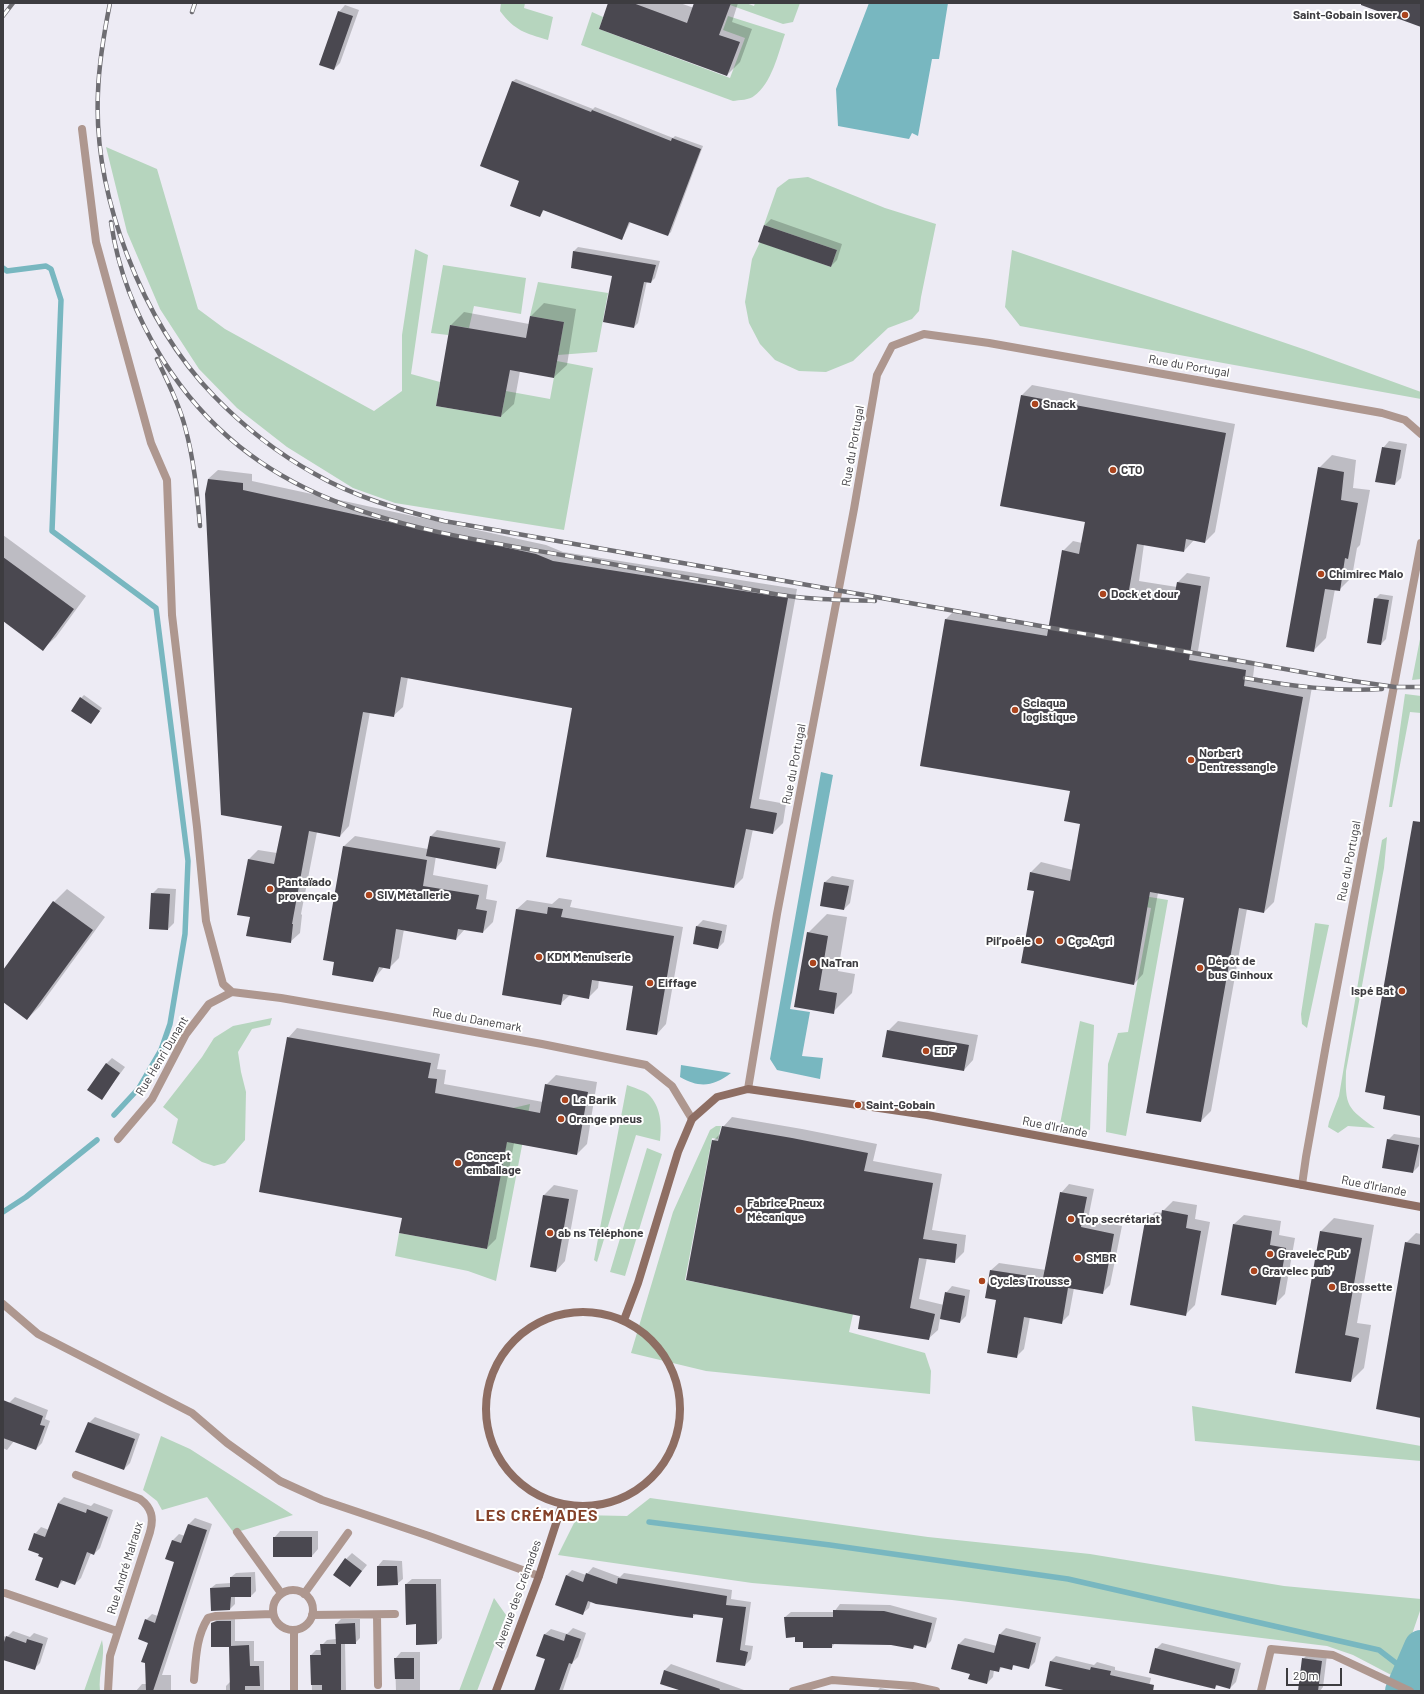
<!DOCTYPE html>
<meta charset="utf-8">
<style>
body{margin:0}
#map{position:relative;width:1424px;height:1694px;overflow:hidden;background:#edebf4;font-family:Barlow,sans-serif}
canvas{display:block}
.frame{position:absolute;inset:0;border:4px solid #3d3c40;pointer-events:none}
.scale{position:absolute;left:1286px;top:1668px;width:56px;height:18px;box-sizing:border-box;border:2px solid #3d3c40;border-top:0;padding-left:5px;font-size:12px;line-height:14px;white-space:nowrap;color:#3d3c40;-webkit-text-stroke:3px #fff;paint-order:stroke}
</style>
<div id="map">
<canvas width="1424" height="1694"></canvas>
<div class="frame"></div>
<div class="scale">20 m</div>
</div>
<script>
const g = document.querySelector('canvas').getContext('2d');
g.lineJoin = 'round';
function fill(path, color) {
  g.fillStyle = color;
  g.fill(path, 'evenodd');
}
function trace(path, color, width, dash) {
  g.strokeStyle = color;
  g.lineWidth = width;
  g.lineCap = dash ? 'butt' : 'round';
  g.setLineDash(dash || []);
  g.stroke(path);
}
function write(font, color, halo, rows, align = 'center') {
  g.font = font + ' Barlow,sans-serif';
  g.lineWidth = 4;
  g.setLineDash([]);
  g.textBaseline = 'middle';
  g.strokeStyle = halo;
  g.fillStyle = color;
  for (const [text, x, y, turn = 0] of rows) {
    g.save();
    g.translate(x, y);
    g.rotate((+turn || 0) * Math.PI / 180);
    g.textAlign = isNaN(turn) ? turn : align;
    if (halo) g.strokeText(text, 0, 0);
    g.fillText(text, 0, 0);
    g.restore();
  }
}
const green = new Path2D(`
 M501 3H525L524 8 553 17 548 40C525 33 515 31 500 11Z
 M731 3H746L754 6 755 3H800L793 22 783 24 730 5Z
 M592 12 603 17 599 29 730 78 745 38 723 30 728 16 785 34C778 54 772 83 754 96 750 100 739 100 733 101L581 45Z
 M106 147 157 169 198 309 225 329 374 411 402 391V335L415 249 428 255 411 374 440 382 436 406 501 417 506 391 550 399 557 361 593 368 564 530 395 503 353 488 287 447 237 408 199 369 160 309 127 232Z
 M808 177 885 208 936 224 921 297 919 311 912 319 888 328 853 361 826 372 799 371 775 360 760 344 749 323 745 302 752 259 760 242 831 267 837 250 764 225 777 188 789 179Z
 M1012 250 1306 350 1421 392V399L1020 326 1005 307Z
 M443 265 526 278 521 314 474 306 469 328 450 325 448 335 431 333Z
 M538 282 608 293 597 352 558 355 564 322 530 316Z
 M1421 634V679L1412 680Z
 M1405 694 1421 696V713L1410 712 1392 807H1389Z
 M1387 837 1384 868 1346 1071C1345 1106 1347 1108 1375 1128L1348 1126 1338 1133 1328 1127 1329 1122 1339 1096 1382 840Z
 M1108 890 1168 900 1126 1136 1106 1132 1108 1064 1118 1033 1128 1032 1151 908 1106 899Z
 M1315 923 1329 925 1307 1028 1302 1024 1301 1014Z
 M272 1018 270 1025 252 1029 238 1052 241 1072 246 1092 245 1140 225 1163 214 1166 202 1162 172 1143 178 1119 163 1107 202 1057 214 1038 233 1026Z
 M1080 1021 1094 1025 1090 1130 1060 1124Z
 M627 1085C634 1088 643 1090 648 1094 661 1106 662 1125 660 1141L636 1135 597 1262 594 1260Z
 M530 1104 496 1281 468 1271 395 1256 399 1233 487 1249 513 1108Z
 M716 1126H721L718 1139 712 1138 685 1280 853 1314 849 1332 925 1353 931 1371 930 1394 706 1371 631 1353 673 1212 710 1130Z
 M647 1148 662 1154 625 1276 610 1272Z
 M1192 1406 1421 1446V1461L1195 1441Z
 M161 1436 190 1449 293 1515 234 1533 207 1497 162 1510 157 1501 143 1490Z
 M650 1498 928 1537 1090 1554 1284 1586 1421 1599V1608L1397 1678 1353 1655 1327 1646 952 1600 752 1583 558 1555 578 1515 627 1516Z
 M494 1598 506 1615 477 1691H459Z
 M102 1640C106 1656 98 1674 100 1691H84Z`);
const water = new Path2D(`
 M869 3H948L939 59H932L918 136 912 133 909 139 838 126 836 89Z
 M821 772 833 775 790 1009 810 1012 802 1056 823 1058 820 1079 777 1070 770 1059Z
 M681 1065 731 1073C713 1087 699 1088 680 1077Z`);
const shadow = new Path2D(`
 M609 3H680L694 8 696 3H738L732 22 752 29 740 62 727 75Z
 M345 5 359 10 340 63 334 69 339 12Z
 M516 79 593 109 595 107 673 138 675 136 703 146 671 232 668 235 631 221 622 239 544 210 540 216 521 181 513 81Z
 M771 219 842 244 837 260 831 266 765 225Z
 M578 247 660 261 655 278 651 282 647 281 638 323 634 327 613 275 572 268 574 251Z
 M544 303 576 309 567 365 554 377 520 371 514 404 501 416 451 325 464 312 529 324 531 316Z
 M1032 385 1235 424 1215 532 1205 542 1194 540 1184 551 1144 544 1139 581 1177 587V583L1187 573 1210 577 1198 651 1255 661 1253 677 1312 687 1274 902 1264 912 1247 909 1211 1111 1201 1121 1185 898 1158 893 1143 974 1134 984 1036 890 1028 889 1031 872 1041 862 1073 870 1081 823 1071 790 921 765 946 619 956 609 1050 626 1063 551 1073 541 1082 543 1086 521 1001 505 1022 395Z
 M1389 441 1407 444 1401 478 1395 484 1383 448Z
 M1332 455 1356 460 1353 488 1370 490 1360 545 1357 548 1352 577 1339 590 1335 589 1326 638 1313 651 1319 468Z
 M218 470 252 474V481L546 545 563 552 797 589 759 799 786 804 783 823 773 833 753 829 743 878 734 887 573 707 408 677 403 707 393 716 370 712 349 826 340 836 317 832 301 914 302 915 300 933 290 942 251 916 249 859 258 850 277 853 283 826 208 479Z
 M3 535 86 596 56 637 43 649 3 620Z
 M1380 594 1393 596 1386 639 1381 644 1375 599Z
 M84 695 102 708 93 720 81 698Z
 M437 830 506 842 502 861 496 868 436 856 433 875 488 885 486 899 497 901 493 922 483 932 465 929 456 939 404 929 399 958 389 968 384 967 372 981 335 961 344 846 355 836 428 849 431 836Z
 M832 876 854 880 850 903 844 909 821 905 825 882Z
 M158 888 176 889 174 923 168 929 152 894Z
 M67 889 105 917 40 1006 27 1019 3 1001V971L54 902Z
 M559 898 572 900 570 907 683 927 666 1024 657 1034 634 985 599 980 598 988 588 998 570 995 561 1003 517 909 527 900 552 904Z
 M827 914 847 917 838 971 855 974 852 993 833 1012 795 1006 808 933Z
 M703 920 727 925 724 942 718 948 697 926Z
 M898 1021 978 1035 973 1060 964 1070 888 1031Z
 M297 1028 440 1054 437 1069 446 1070 444 1084 543 1102 546 1085 556 1075 597 1082 587 1144 577 1154 514 1143 496 1239 487 1248 403 1217 288 1038Z
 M112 1058 125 1067 102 1098 106 1064Z
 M732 1117 802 1129 877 1144 873 1161 942 1174 932 1230 966 1235 964 1252 954 1262 927 1258 919 1299 944 1305 946 1293 952 1286 970 1290 966 1316 960 1322 940 1318 938 1330 928 1339 861 1315 713 1141 721 1133 723 1127Z
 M1394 1134 1421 1138 1419 1166 1413 1172 1388 1140Z
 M1069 1184 1094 1189 1088 1219 1122 1226 1110 1285 1102 1293 1074 1288 1069 1315 1061 1323 1030 1317 1024 1349 1016 1357 990 1271 999 1263 1046 1270 1061 1193Z
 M554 1185 578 1190 565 1261 556 1271 531 1266 544 1195Z
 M1173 1201 1197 1205 1195 1219 1210 1222 1195 1305 1185 1315 1146 1222 1155 1212 1163 1213V1211Z
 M1244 1215 1281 1221 1279 1235 1295 1238 1285 1294 1275 1304 1234 1224Z
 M1334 1218 1374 1225 1357 1323 1371 1325 1364 1368 1351 1381 1321 1231Z
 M1416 1233 1421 1234V1417L1406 1243Z
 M15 1397 48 1410 45 1419 50 1421 42 1443 36 1449 14 1441 7 1450 3 1448V1417L9 1403Z
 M95 1417 140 1434 130 1463 124 1469 89 1423Z
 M64 1497 91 1506 94 1503 113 1510 100 1548 94 1554 91 1553 81 1578 75 1584 64 1580 57 1587 44 1558 40 1553 35 1534 41 1527 49 1530 58 1503Z
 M195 1518 212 1524 162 1675H171V1691H136L142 1684H146L149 1642 146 1620 152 1614 158 1616 176 1562 167 1559 173 1540 179 1534 185 1536 189 1524Z
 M280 1531H318V1549L312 1556 274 1538Z
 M352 1553 367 1565 350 1586 346 1559Z
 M383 1560 402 1561 403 1579 397 1584 378 1585V1566Z
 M593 1567 620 1577 624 1573 732 1590 731 1599 751 1602 745 1645 753 1646 751 1659 745 1665 724 1617 696 1614 692 1617 591 1601 589 1608 583 1613 566 1576 572 1570 586 1575Z
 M255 1572 256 1591 251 1596H235V1604L230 1609 211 1588 216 1584 231 1583V1577L236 1573Z
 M412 1579H441L442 1638 437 1643 406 1584Z
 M840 1604 890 1605 937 1618 931 1641 925 1647 916 1645 913 1648 891 1644 835 1643 832 1647 804 1641 796 1636 785 1617 791 1612H834Z
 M235 1617V1641H254V1661H264V1691H226V1686L230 1682V1646L212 1624 217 1619Z
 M341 1619H360V1638L355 1643H345L346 1691H312L311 1655 316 1650H322V1645L327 1640 336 1639V1624Z
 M573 1628 586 1633 578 1657 572 1663 563 1690 564 1691H535L546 1658 545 1634 551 1629 567 1634Z
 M1006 1628 1041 1637 1035 1662 1029 1668 1015 1664 1011 1668 1003 1666 998 1671 994 1670 993 1677 987 1683 971 1673 952 1668 959 1644 965 1638 997 1646 1000 1634Z
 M13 1631 30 1637 34 1633 48 1638 40 1663 34 1669 3 1659V1636L7 1637Z
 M1162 1643 1241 1663 1236 1682 1230 1688 1218 1685 1215 1687 1156 1649Z
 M401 1652H420V1691H396L395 1659Z
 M1309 1653 1327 1655 1323 1687 1320 1691H1299L1303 1659Z
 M1056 1656 1094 1665 1097 1662 1115 1667V1670L1151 1678 1148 1691H1071L1046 1685 1051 1661Z
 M671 1664 744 1690V1691H685L662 1683 665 1670Z
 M880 1688 895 1691H877Z`);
const stream = new Path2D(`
 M3 268 7 271 46 266 51 269 61 300 52 531 156 608 188 861 185 934 170 1024 161 1050 139 1088 114 1115
 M3 1212 26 1197 97 1140
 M649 1522 830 1545 1068 1579 1379 1650 1414 1677`);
const river = new Path2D(`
 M1402 1691 1421 1647`);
const building = new Path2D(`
 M608 3H633L687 23 694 3H731L719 35 740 42 727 76 599 29Z
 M1361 3H1421V27L1361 5Z
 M338 11 353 16 334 70 319 65Z
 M512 81 591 112 592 110 671 141 672 138 701 149 668 236 629 222 622 240 543 210 540 217 510 206 519 181 480 166Z
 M764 225 837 250 831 267 758 242Z
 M573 251 656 265 651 283 644 282 634 328 603 322 612 276 571 268Z
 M530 316 564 322 554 378 510 370 501 417 436 406 450 325 526 338Z
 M1021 395 1226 433 1205 543 1186 539 1184 552 1137 544 1129 590 1174 598 1177 582 1201 586 1189 660 1246 670 1244 686 1303 697 1264 913 1239 908 1201 1122 1146 1113 1184 898 1150 892 1134 985 1021 963 1034 891 1027 890 1030 872 1070 881 1080 824 1064 821 1070 791 920 766 945 619 1047 636 1062 550 1079 554 1085 522 1000 506Z
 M1382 447 1401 450 1395 485 1375 482Z
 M1318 467 1344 472 1341 500 1358 503 1348 559 1345 558 1340 591 1325 589 1314 652 1286 647Z
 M208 479 243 483V490L536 554 553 561 788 598 750 808 777 813 773 834 746 829 734 888 546 857 572 708 401 677 394 717 363 712 340 837 309 831 292 924H293L291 943 246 936 250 917 237 915 248 859 274 864 282 826 221 815 205 494Z
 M3 557 74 609 43 651 3 621Z
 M1374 598 1389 600 1381 645 1367 643Z
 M80 697 100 711 91 724 71 711Z
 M1413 821 1421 822V1116L1383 1109 1385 1096 1365 1092Z
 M430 836 500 848 496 869 426 856Z
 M343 846 427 860 423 886 479 895 476 909 487 911 483 933 458 929 456 940 396 929 390 969 379 967 373 982 332 975 334 962 323 960Z
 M824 882 849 886 844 910 820 906Z
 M151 893 170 894 168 930 149 929Z
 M53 901 93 930 27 1020 3 1002V970Z
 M548 907 563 909 561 917 674 936 657 1035 626 1030 633 986 592 980 589 999 563 994 561 1005 502 995 516 909 547 914Z
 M696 926 722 931 718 949 693 944Z
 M807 932 828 936 819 990 837 993 834 1014 794 1007Z
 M887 1030 969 1045 964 1071 882 1057Z
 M287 1037 431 1063 428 1078 437 1079 435 1093 540 1113 545 1084 588 1092 577 1155 507 1142 487 1249 399 1233 402 1218 259 1192Z
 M106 1063 120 1073 102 1100 87 1090Z
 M722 1126 792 1138 868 1153 864 1171 933 1183 923 1239 957 1244 955 1263 919 1258 910 1308 935 1314 929 1340 858 1329 860 1316 686 1280 712 1140 718 1141Z
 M1387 1139 1419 1145 1413 1173 1382 1168Z
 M1060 1192 1087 1197 1081 1227 1114 1234 1103 1294 1068 1288 1062 1324 1024 1317 1017 1358 987 1353 996 1300 985 1298 990 1270 1043 1278Z
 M543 1195 569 1199 556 1272 530 1267Z
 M1162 1210 1188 1215 1186 1228 1201 1231 1186 1316 1130 1305 1145 1221 1160 1224Z
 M1233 1224 1272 1231 1270 1245 1286 1248 1276 1305 1221 1295Z
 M1320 1231 1362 1238 1345 1335 1359 1338 1351 1382 1295 1373Z
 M1405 1242 1421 1245V1418L1376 1409Z
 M945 1292 965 1296 960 1323 940 1319Z
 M3 1400 43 1416 40 1425 45 1426 36 1450 3 1438Z
 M88 1422 135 1439 124 1470 75 1452Z
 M58 1503 86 1513 87 1509 108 1517 94 1555 87 1552 75 1585 61 1580 58 1588 35 1580 43 1558 38 1556 39 1554 28 1550 34 1533 45 1537Z
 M188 1524 207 1530 153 1691H146L145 1663 141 1662 148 1643 138 1639 145 1619 155 1623 174 1562 165 1559 172 1540 181 1543Z
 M273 1537H312V1557H273Z
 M345 1558 362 1571 350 1587 333 1575Z
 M377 1566H397L398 1585 377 1586Z
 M586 1573 617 1584 618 1578 727 1596 726 1605 746 1607 740 1650 748 1652 745 1666 716 1662 723 1618 693 1614V1618L677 1616 596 1604 588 1601 583 1615 555 1605 566 1575 583 1582Z
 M230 1577H251V1597H231L230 1610 211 1611 210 1588 230 1587Z
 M405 1584H436L437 1644 416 1645V1624L406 1625Z
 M833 1610 884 1611 932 1623 926 1648 914 1645 913 1649 891 1645 832 1644V1648H803V1642H795V1637L786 1638 784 1617H833Z
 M217 1621H231V1646L249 1645 250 1666H259L260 1686H245V1691H230L229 1647H211V1623Z
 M355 1623 356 1644H341V1691H322V1685H311L310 1655H321L320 1644H336L335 1624Z
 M544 1634 564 1641 566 1634 581 1639 572 1664 569 1663 559 1691H534L545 1659 536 1656Z
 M999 1634 1036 1643 1029 1669 1013 1665 1012 1670 1000 1667 999 1672 990 1670 987 1684 968 1679 970 1674 951 1669 958 1644 994 1653Z
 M6 1636 26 1643 27 1639 43 1644 35 1670 3 1660V1645Z
 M1155 1648 1235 1669 1230 1689 1216 1685 1215 1689 1149 1673Z
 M394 1658H414V1679H395Z
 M1302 1658 1322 1661 1318 1691H1298Z
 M1050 1661 1090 1670 1091 1667 1111 1671 1110 1675 1154 1685 1153 1691H1068L1045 1686Z
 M664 1670 720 1689 719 1691H682L660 1684Z`);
const street = new Path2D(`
 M82 129 96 242 151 443 167 480 172 615 197 827 206 921 223 984 232 992
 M232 992 281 998 386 1016 542 1044 646 1065 672 1086 692 1119
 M748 1089 777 914 854 509 877 375 892 346 924 334 989 343 1382 413 1405 420 1421 434
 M118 1139 152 1099 186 1034 209 1004 232 992
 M1302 1185 1306 1157 1326 1045 1421 543
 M3 1304 38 1334 192 1413 227 1443 280 1481 322 1500 429 1536 539 1576
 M76 1475 140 1499C152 1508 154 1518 150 1532L110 1656 108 1691
 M237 1532 281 1593
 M273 1610a20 20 0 1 1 40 0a20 20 0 1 1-40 0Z
 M5 1593 117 1631
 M304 1594 348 1533
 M312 1615 395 1614
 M377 1615 378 1685
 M294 1631V1691
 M194 1680C196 1658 196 1637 208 1618L216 1616 272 1614
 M793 1691 832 1680 913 1686 936 1691
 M1261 1691 1271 1649 1333 1655 1410 1691`);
const secondary = new Path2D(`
 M486 1409a97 97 0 1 1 194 0a97 97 0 1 1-194 0Z
 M624 1320 638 1283 678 1152 692 1119 717 1097 748 1089 927 1115 1421 1207
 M496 1691 539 1576 562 1505`);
const rail = new Path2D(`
 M110 3C104 33 99 62 98 92 93 195 142 322 214 396 244 427 277 453 315 474 355 497 400 510 444 521L1353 681 1395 687H1421
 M192 12 195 3
 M3 16 13 3
 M111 222C118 271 137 318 163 360 262 517 425 530 590 560 633 568 676 576 718 583 744 588 770 594 796 597 822 600 849 600 875 601
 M157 359C167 381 179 403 185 427 194 459 197 493 200 526
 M1245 678C1291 686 1335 692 1382 689`);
const markers = [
 [1405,15,4,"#ab451e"],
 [1035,404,4,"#ab451e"],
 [1113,470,4,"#ab451e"],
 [1321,574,4,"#ab451e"],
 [1103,594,4,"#ab451e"],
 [1015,710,4,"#ab451e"],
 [1191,760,4,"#ab451e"],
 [270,889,4,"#ab451e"],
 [369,895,4,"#ab451e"],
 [1039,941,4,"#ab451e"],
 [1060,941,4,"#ab451e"],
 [539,957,4,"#ab451e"],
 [813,963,4,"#ab451e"],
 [1200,968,4,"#ab451e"],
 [650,983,4,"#ab451e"],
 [1402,991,4,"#ab451e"],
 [926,1051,4,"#ab451e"],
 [565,1100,4,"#ab451e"],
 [858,1105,4,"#ab451e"],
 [561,1119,4,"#ab451e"],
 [458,1163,4,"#ab451e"],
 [739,1210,4,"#ab451e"],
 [1071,1219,4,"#ab451e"],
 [550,1233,4,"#ab451e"],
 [1270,1254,4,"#ab451e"],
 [1078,1258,4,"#ab451e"],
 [1254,1271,4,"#ab451e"],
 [982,1281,4,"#ab451e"],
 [1332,1287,4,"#ab451e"]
];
const poiNames = [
 ["Saint-Gobain Isover",1397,15,"right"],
 ["Snack",1043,404],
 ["CTO",1121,470],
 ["Chimirec Malo",1329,574],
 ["Dock et dour",1111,594],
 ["Sciaqua",1023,703],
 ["logistique",1023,717],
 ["Norbert",1199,753],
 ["Dentressangle",1199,767],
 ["Pantaïado",278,882],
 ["provençale",278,896],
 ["SIV Métallerie",377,895],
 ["Pil’poêle",1031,941,"right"],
 ["Cgc Agri",1068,941],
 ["KDM Menuiserie",547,957],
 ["Dépôt de",1208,961],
 ["bus Ginhoux",1208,975],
 ["NaTran",821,963],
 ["Eiffage",658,983],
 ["Ispé Bat",1394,991,"right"],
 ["EDF",934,1051],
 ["La Barik",573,1100],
 ["Saint-Gobain",866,1105],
 ["Orange pneus",569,1119],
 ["Concept",466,1156],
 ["emballage",466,1170],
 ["Fabrice Pneux",747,1203],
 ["Mécanique",747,1217],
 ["Top secrétariat",1079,1219],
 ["ab ns Téléphone",558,1233],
 ["Gravelec Pub'",1278,1254],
 ["SMBR",1086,1258],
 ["Gravelec pub'",1262,1271],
 ["Cycles Trousse",990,1281],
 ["Brossette",1340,1287]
];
const streetNames = [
 ["Rue du Portugal",1189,366,10],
 ["Rue du Portugal",853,446,-80],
 ["Rue du Portugal",794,764,-79],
 ["Rue du Portugal",1349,861,-79],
 ["Rue du Danemark",477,1020,10],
 ["Rue Henri Dunant",162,1056,-59],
 ["Rue d'Irlande",1055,1127,11],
 ["Rue d'Irlande",1374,1186,11],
 ["Rue André Malraux",125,1568,-73],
 ["Avenue des Crémades",518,1594,-70]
];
const districtNames = [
 ["LES CRÉMADES",537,1516]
];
fill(green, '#b6d5be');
fill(water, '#78b7c0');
fill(shadow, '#0003');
trace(stream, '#78b7c0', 5.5);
trace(river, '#78b7c0', 34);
fill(building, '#4a4850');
trace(street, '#ae978f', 8);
trace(secondary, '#8e6e63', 8);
trace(rail, '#6e6d72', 4.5);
trace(rail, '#fff', 3, [9]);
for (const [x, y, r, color] of markers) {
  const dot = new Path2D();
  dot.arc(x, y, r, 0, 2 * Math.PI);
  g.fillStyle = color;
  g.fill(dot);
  trace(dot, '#fff', 1.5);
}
write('bold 12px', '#3d3c40', '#fff', poiNames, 'left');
write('12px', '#3d3c40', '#fff', streetNames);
g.letterSpacing = '1px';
write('bold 16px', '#844028', '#fff', districtNames);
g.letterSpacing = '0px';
</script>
